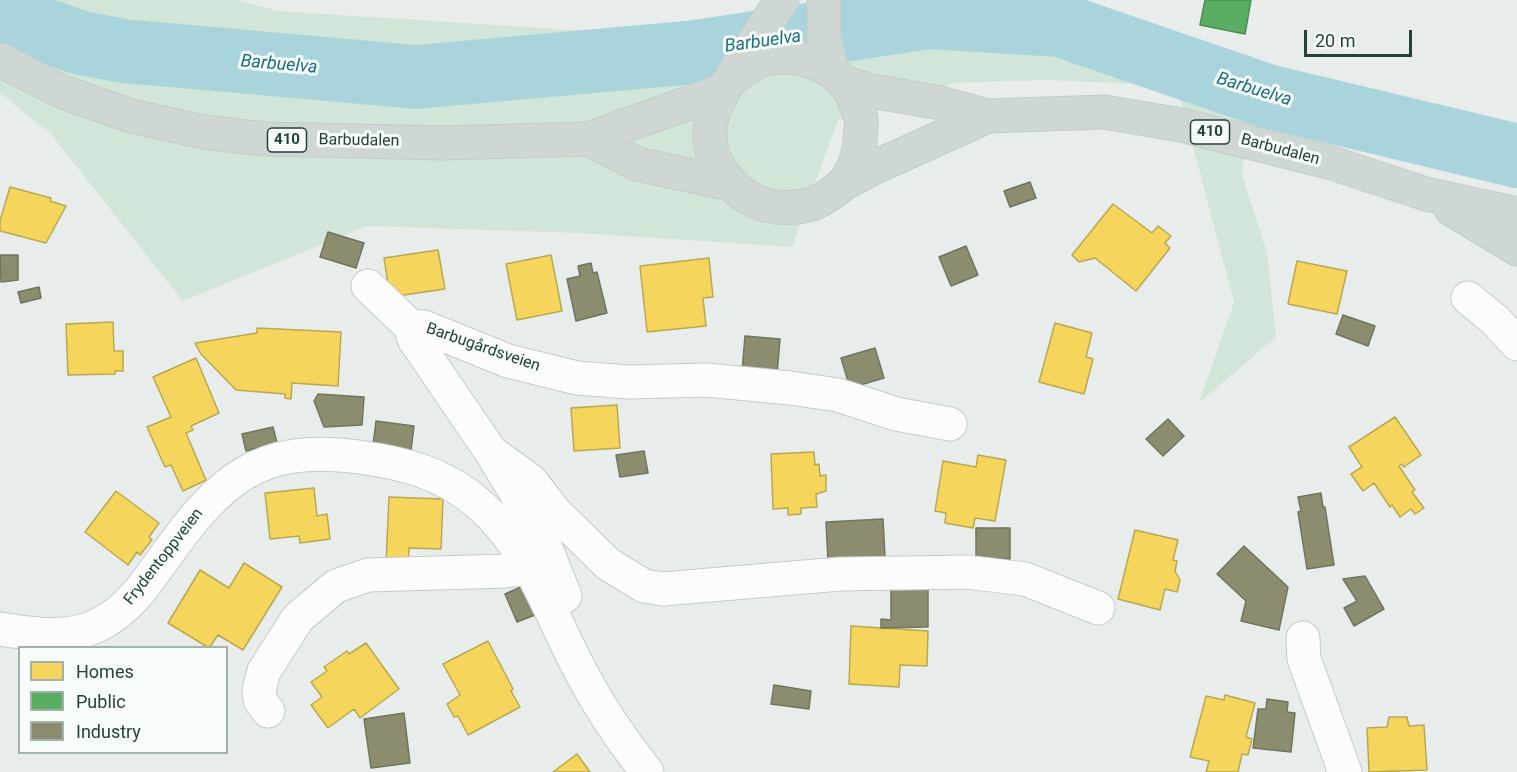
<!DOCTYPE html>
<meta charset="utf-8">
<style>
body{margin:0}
#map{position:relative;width:1517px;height:772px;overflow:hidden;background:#e8edeb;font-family:Roboto,sans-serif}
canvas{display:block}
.legend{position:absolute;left:18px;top:646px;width:210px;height:108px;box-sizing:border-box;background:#f7fbf9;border:2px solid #a3b1ad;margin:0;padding:8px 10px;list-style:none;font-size:18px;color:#24423a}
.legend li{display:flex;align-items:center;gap:12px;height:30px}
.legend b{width:30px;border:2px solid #a3b1ad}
.scale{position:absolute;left:1304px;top:30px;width:108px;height:27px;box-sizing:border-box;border:3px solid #24423a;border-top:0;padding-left:8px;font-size:18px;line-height:21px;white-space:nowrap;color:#24423a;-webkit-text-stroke:4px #f7fbf9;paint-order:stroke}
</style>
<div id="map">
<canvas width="1517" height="772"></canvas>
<ul class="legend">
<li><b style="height:16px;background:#f6d55c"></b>Homes</li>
<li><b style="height:16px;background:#5aae61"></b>Public</li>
<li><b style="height:16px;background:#8c8c6e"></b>Industry</li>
</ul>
<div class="scale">20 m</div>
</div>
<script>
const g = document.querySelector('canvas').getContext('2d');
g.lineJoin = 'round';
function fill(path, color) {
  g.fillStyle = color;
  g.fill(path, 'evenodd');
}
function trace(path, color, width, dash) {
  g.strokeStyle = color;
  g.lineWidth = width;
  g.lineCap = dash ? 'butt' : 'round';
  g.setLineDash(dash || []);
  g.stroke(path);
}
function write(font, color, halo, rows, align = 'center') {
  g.font = font + ' Roboto,sans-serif';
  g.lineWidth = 6;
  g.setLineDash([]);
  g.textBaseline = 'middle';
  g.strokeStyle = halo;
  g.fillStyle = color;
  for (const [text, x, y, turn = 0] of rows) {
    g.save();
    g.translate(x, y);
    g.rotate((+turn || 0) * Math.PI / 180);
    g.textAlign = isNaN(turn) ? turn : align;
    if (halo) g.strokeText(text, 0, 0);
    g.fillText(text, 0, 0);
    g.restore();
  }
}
const green = new Path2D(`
 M0 0H237L278 11 695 38 907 3 1111 24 1251 73 1242 175 1267 252 1276 337 1199 403 1234 302 1177 86 1047 80 955 83 838 120 792 247 579 233 367 226 183 301 50 133 0 93Z`);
const homes = new Path2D(`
 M10 187 51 198 50 201 66 206 46 243 0 231V221Z
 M1113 204 1152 233 1158 226 1171 236 1165 243 1170 248 1136 291 1095 258 1079 262 1072 255Z
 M438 250 445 289 390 297 384 258Z
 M551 255 562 311 517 320 506 264Z
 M709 258 713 297 703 298 706 326 647 332 640 266Z
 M1297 261 1347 271 1337 314 1288 304Z
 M113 322 114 351H123V371H115V374L68 375 66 324Z
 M1055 323 1092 333 1086 357 1093 359 1084 394 1039 382Z
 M257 328 341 332 338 386 292 383 291 399 285 398V394L236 390 201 354 195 343 257 333Z
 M196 358 219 413 191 426 193 430 186 433 206 480 183 491 171 465 165 467 147 427 171 417 153 377Z
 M617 405 620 448 574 451 571 408Z
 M1395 417 1421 455 1404 467 1402 464 1399 466 1415 490 1412 492 1424 508 1415 514 1411 509 1400 517 1392 505 1390 507 1374 483 1363 491 1351 474 1362 467 1349 447Z
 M814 452 815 465 819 464 820 476 826 475V491L816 494 817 507 801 508V514L788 515V508L773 509 771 454Z
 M978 455 1006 460 995 521 975 518 973 528 945 523 946 513 935 511 943 461 976 467Z
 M314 488 317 516 327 514 330 539 300 543 299 536 270 539 265 493Z
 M116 491 159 523 149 537 152 540 140 555 137 552 128 565 85 532Z
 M389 497 443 499 441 549 409 548 408 564H386Z
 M1135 530 1178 540 1173 560 1177 561 1175 571 1180 580 1177 592 1165 589 1160 610 1118 599Z
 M244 563 282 587 243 650 218 635 209 648 168 623 200 570 229 588Z
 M851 626 928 631 927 666 900 665 899 687 849 684Z
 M488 641 513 689 511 691 520 707 468 735 458 716 454 717 447 704 460 695 443 664Z
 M366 643 399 689 360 718 354 709 328 728 311 705 322 697 311 682 327 671 324 667 347 651 349 654Z
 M1225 695 1255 703 1246 737 1252 739 1248 755 1242 754 1238 772H1206L1209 761 1190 757 1206 696 1224 700Z
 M1389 717H1407L1409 726 1424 725 1427 770 1369 772 1367 728 1387 727Z
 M577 754 590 772H553Z`);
const public = new Path2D(`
 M1205 0H1251L1245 34 1200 25Z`);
const industry = new Path2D(`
 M1030 182 1036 198 1010 207 1004 191Z
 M328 232 364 243 356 268 320 257Z
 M966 246 978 275 951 286 939 257Z
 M0 255H18V280L1 282Z
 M591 263 593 273 597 272 607 313 576 321 567 279 580 276 578 266Z
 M39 287 41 298 21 303 18 292Z
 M1343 315 1375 326 1368 346 1336 334Z
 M745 336 780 339 777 375 742 372Z
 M875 348 884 378 850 388 841 358Z
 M318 394 364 397 362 425 324 427 314 401Z
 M1168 419 1184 436 1163 456 1146 439Z
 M376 421 414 426 411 450 373 445Z
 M273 427 277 443 246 451 242 434Z
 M644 451 648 473 620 477 616 455Z
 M1321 493 1323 507H1325L1334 565 1307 569 1298 512 1301 511 1298 497Z
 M883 519 885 557 828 560 826 522Z
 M976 528H1010V559H976Z
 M1244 546 1288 587 1279 630 1241 621 1246 601 1217 574Z
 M1365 576 1384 609 1354 626 1344 608 1357 601 1343 579Z
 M523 586 535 615 517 622 505 594Z
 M891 587 928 588V627L881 628V619L891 620Z
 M774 685 811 691 809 709 771 704Z
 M1267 699 1288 702 1287 712 1295 713 1291 752 1253 748 1258 709H1266Z
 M404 713 410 763 371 768 364 719Z`);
const river = new Path2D(`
 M0 7 44 30 81 43 124 51 416 77 696 52 928 17 1060 25 1267 96 1517 156`);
const minor = new Path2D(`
 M368 286 410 326
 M1468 298 1495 320 1517 344
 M410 326 424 327 508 361 577 378 629 382 707 380 790 388 838 395 896 414 950 424
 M410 326 414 339 491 452 539 531 565 596
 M491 452 531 481 554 511 608 564 644 586 663 589 840 574 967 572 1025 579 1098 608
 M0 629C34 634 70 641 102 623 130 608 146 583 164 558 219 481 258 443 359 457 403 463 444 473 479 504 531 549 550 615 582 674 600 708 623 742 647 772
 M1303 638 1304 659 1345 772
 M268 711 260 700 259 690 264 671 298 618 336 586 368 575 506 571 530 568`);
const major = new Path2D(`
 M824 0V38L833 73
 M0 60 63 92 131 116 203 132 266 139 444 143 588 139 722 91
 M728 82C741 72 755 60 771 58 806 53 844 69 856 104 858 110 861 116 861 121 862 127 860 134 860 140 859 155 853 173 842 185 837 189 832 193 827 196 811 209 780 210 762 204 728 191 702 155 712 117 717 98 729 82 739 65 753 43 767 22 782 0
 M845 83 871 91 941 103 988 116 1104 112 1181 125 1332 163 1426 194 1517 214
 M588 139 637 164 729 184
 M843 184 873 168 988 116
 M1451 209 1517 249`);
const shields = [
 [1210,132,39],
 [287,140,39]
];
const shieldNames = [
 ["410",1210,132],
 ["410",287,140]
];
const streetNames = [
 ["Barbudalen",359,141,1],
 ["Barbudalen",1280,150,15],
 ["Barbugårdsveien",483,348,19],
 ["Frydentoppveien",164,557,-52]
];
const waterNames = [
 ["Barbuelva",763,42,-8],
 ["Barbuelva",279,65,5],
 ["Barbuelva",1254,90,17]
];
fill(green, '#d1e6d8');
fill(homes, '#f6d55c');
trace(homes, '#b7a952', 1.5);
fill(public, '#5aae61');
trace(public, '#4a8e55', 1.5);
fill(industry, '#8c8c6e');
trace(industry, '#6d765e', 1.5);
trace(river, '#a9d4db', 64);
trace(minor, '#c5cac8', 35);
trace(major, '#c3ccc9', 35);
trace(minor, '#fcfcfc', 33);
trace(major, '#cfd7d5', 33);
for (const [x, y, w] of shields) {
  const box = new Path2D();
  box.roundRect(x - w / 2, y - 12, w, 24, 4.5);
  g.fillStyle = '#f7fbf9';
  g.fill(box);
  trace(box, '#24423a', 1.5);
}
write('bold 15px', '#24423a', null, shieldNames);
write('16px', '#24423a', '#f7fbf9', streetNames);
write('italic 18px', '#1c6f80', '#f7fbf9', waterNames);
</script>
